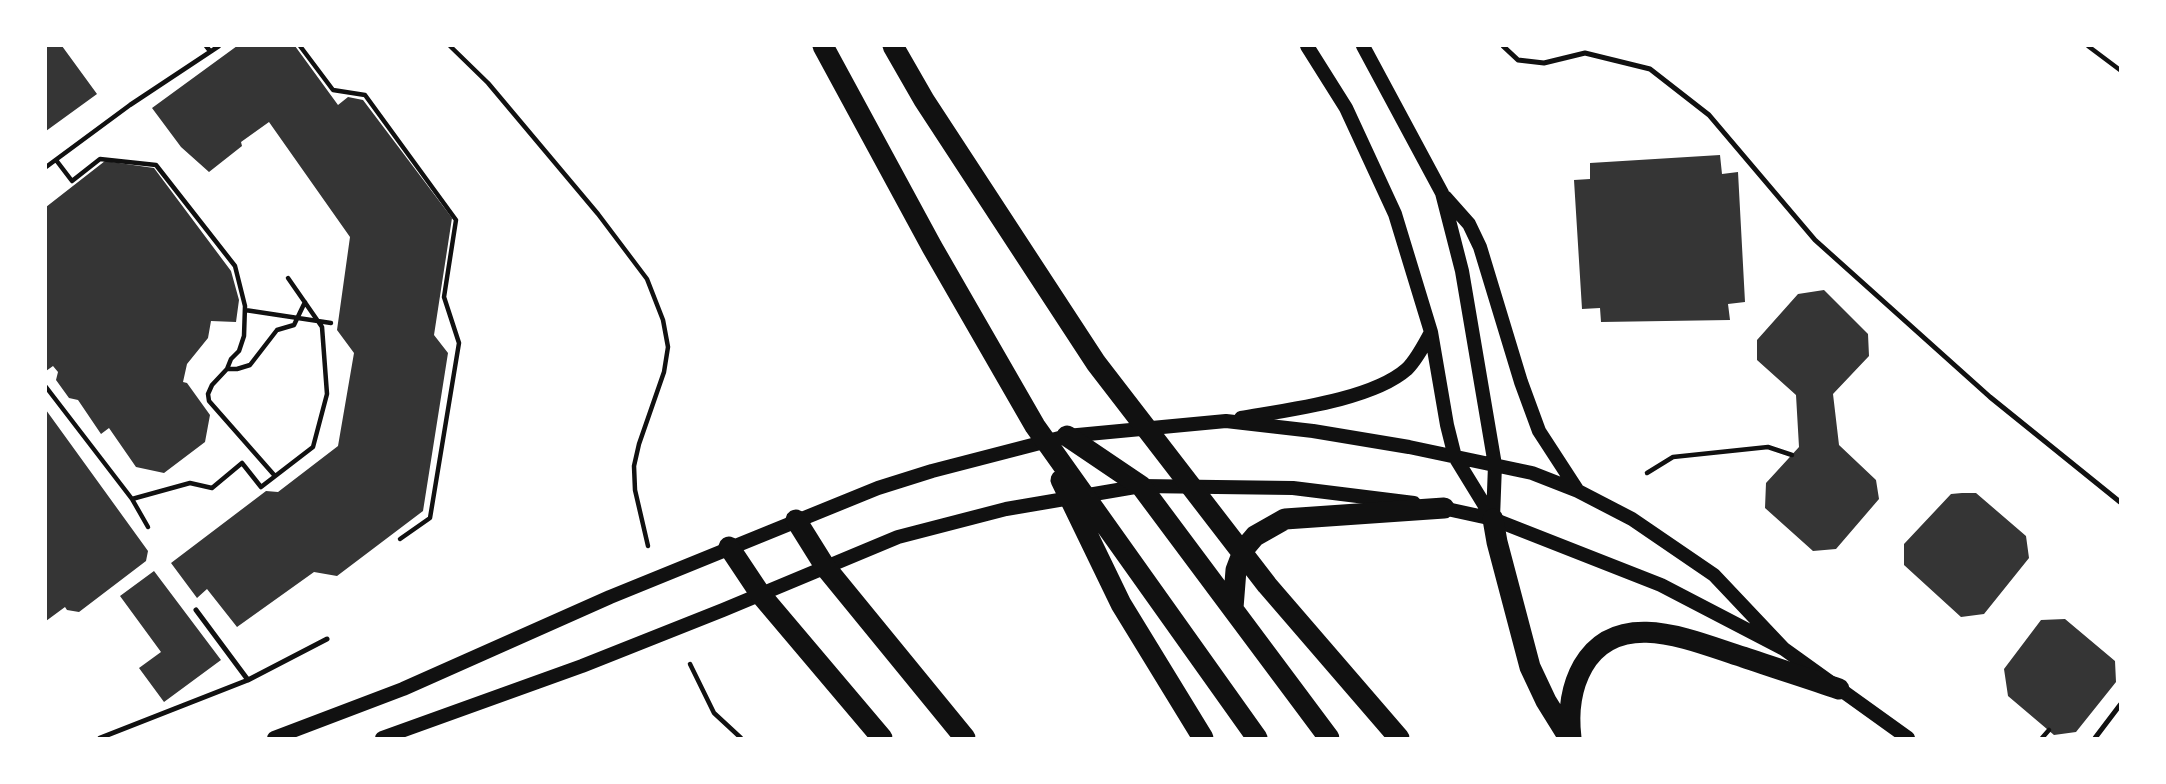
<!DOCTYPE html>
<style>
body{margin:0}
#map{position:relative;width:2166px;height:784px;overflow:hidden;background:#fff;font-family:Quicksand,sans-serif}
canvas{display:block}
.frame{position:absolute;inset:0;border:47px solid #fff;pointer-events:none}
</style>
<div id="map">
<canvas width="2166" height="784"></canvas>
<div class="frame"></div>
</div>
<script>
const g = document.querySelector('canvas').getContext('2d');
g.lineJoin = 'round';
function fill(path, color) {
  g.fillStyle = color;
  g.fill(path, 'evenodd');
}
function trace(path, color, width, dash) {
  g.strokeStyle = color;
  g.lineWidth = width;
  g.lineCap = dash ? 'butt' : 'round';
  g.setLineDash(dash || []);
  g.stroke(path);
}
const building = new Path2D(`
 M46 46H62L97 94 46 131Z
 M237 46H295L338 105 348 97 363 100 452 218 434 335 448 353 423 511 337 576 314 572 237 627 207 589 197 598 171 563 266 491 278 492 338 446 354 353 337 330 350 237 269 122 241 142 242 146 209 172 181 147 152 108Z
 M1720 155 1722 174 1738 172 1745 302 1728 304 1730 320 1601 322 1600 308 1582 309 1574 180 1590 179V163Z
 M105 161 154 168 231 271 239 300 236 322 211 321 208 338 187 364 183 382 187 383 210 415 205 442 164 473 136 467 109 428 101 434 78 400 69 398 56 380 58 372 53 366 46 371V207Z
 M1824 290 1868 334 1869 356 1833 394 1839 445 1876 480 1879 499 1836 549 1813 551 1765 508 1766 483 1799 447 1796 395 1757 360V340L1798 294Z
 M46 410 148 551 146 561 79 612 67 610 65 607 46 621Z
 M1962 493H1976L2026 536 2029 558 1984 614 1961 617 1904 565V544L1951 494Z
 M154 571 221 660 164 702 139 668 161 652 120 596Z
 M2065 619 2115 661 2116 682 2076 732 2054 735 2008 696 2004 669 2041 620Z`);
const path = new Path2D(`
 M206 46 210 51
 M300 46 333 90 365 95 456 220 444 297 459 343 430 518 400 539
 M450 46 488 83 598 214 647 279 663 320 668 347 664 372 639 444 634 466 635 490 648 546
 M2088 46 2120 70
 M56 160 72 181 100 159 156 165 235 266 245 306 244 336 239 351 231 359 227 369 212 385 208 394 209 401 275 476
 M46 167 130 105 219 46
 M245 310 331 323
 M227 369H237L250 365 277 330 294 325 305 302
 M46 387 132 499
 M1647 473 1673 457 1768 447 1792 455
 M148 527 132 499 190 483 212 488 242 463 261 487 313 447 327 394 322 327 288 278
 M690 664 714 713 741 738
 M2042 738 2049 730`);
const service = new Path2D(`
 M1503 46 1518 60 1544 63 1585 53 1650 69 1709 115 1815 240 1990 397 2120 502
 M196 610 248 680
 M100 738 248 680 327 639
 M2095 738 2120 705`);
const secondary = new Path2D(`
 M1307 46 1346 108 1395 214 1431 332 1447 425 1455 457 1493 519
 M1363 46 1442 193 1462 271 1495 465 1493 518
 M1445 197 1469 224 1480 247 1521 382 1539 431 1578 491
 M1241 418C1287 410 1372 400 1407 369 1417 359 1424 345 1431 332
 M1438 507 1493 519 1661 585 1784 649 1908 738
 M274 738 403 689 610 597 878 488 932 471 1067 436 1226 421 1313 431 1409 447 1532 473 1578 491 1632 519 1714 575 1784 649
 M382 738 582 666 723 610 898 537 1006 509 1141 486 1293 488 1414 503`);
const motorway = new Path2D(`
 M823 46 932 247 1035 426 1257 738
 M893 46 924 100 1096 363 1267 585 1399 738
 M1067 436 1141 486 1329 738
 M1061 480 1121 604 1203 738
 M1493 519 1497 542 1530 667 1546 701 1569 738
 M796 520 826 568 965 738
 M729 547 761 595 882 738
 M1233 608 1236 570 1244 549 1255 536 1285 519 1444 508
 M1571 738C1568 713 1570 689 1583 666 1618 606 1692 641 1743 657 1775 668 1807 678 1839 689`);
fill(building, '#353535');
trace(path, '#111', 4.5);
trace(service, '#111', 5);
trace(secondary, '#111', 14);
trace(motorway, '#111', 21);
</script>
